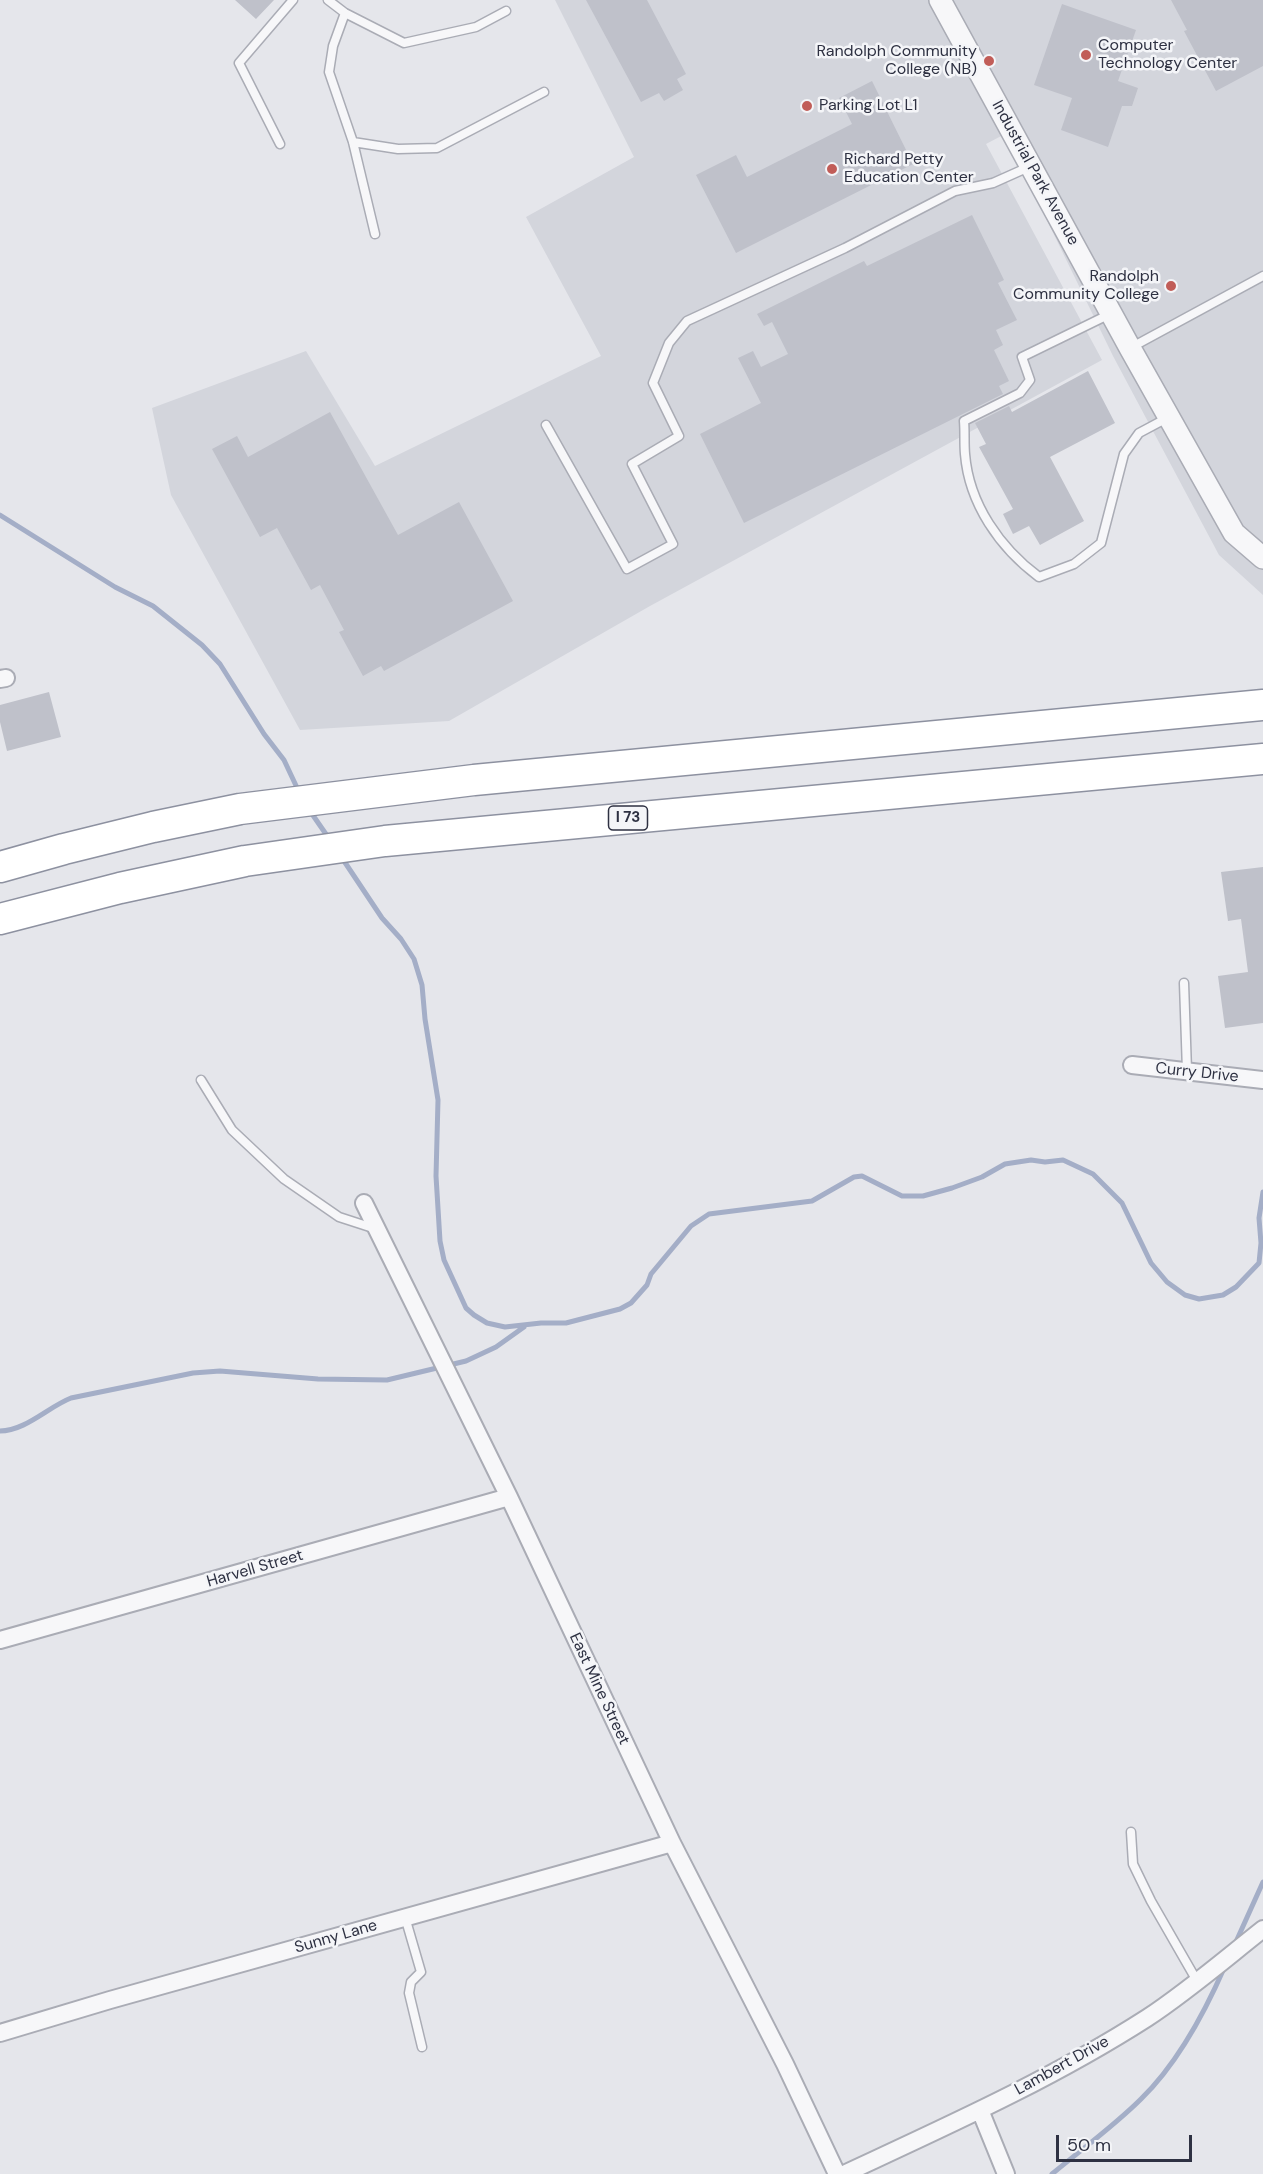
<!DOCTYPE html>
<style>
body{margin:0}
#map{position:relative;width:1263px;height:2174px;overflow:hidden;background:#e5e6eb;font-family:"DM Sans",sans-serif}
canvas{display:block}
.scale{position:absolute;left:1056px;top:2135px;width:136px;height:27px;box-sizing:border-box;border:3px solid #2e3142;border-top:0;padding-left:8px;font-size:18px;line-height:21px;white-space:nowrap;color:#2e3142;-webkit-text-stroke:4px #f4f5f8;paint-order:stroke}
</style>
<div id="map">
<canvas width="1263" height="2174"></canvas>
<div class="scale">50 m</div>
</div>
<script>
const g = document.querySelector('canvas').getContext('2d');
g.lineJoin = 'round';
function fill(path, color) {
  g.fillStyle = color;
  g.fill(path, 'evenodd');
}
function trace(path, color, width, dash) {
  g.strokeStyle = color;
  g.lineWidth = width;
  g.lineCap = dash ? 'butt' : 'round';
  g.setLineDash(dash || []);
  g.stroke(path);
}
function write(font, color, halo, rows, align = 'center') {
  g.font = font + ' "DM Sans",sans-serif';
  g.lineWidth = 5;
  g.setLineDash([]);
  g.textBaseline = 'middle';
  g.strokeStyle = halo;
  g.fillStyle = color;
  for (const [text, x, y, turn = 0] of rows) {
    g.save();
    g.translate(x, y);
    g.rotate((+turn || 0) * Math.PI / 180);
    g.textAlign = isNaN(turn) ? turn : align;
    if (halo) g.strokeText(text, 0, 0);
    g.fillText(text, 0, 0);
    g.restore();
  }
}
const built = new Path2D(`
 M555 0H1263V595L1219 555 1113 356 1005 134 986 144 1102 360 650 606 449 721 300 730 171 495 152 408 306 351 375 466 601 356 526 217 634 157Z`);
const stream = new Path2D(`
 M0 515 115 587 153 606 202 645 220 664 264 734 284 760 299 792
 M310 811 330 840
 M342 858 382 918 401 939 414 959 422 985 425 1019 438 1100 436 1176 440 1241 444 1260 466 1308 474 1315 487 1323 505 1327 541 1323H566L620 1309 631 1303 647 1285 651 1274 691 1226 709 1214 812 1201 854 1177 862 1176 902 1196H923L952 1188 982 1177 1005 1164 1031 1160 1045 1162 1063 1160 1093 1174 1122 1203 1151 1263 1167 1282 1185 1295 1199 1299 1223 1295 1236 1287 1259 1263 1261 1243 1259 1218 1263 1192
 M0 1431C25 1431 48 1407 71 1398L193 1373 220 1371 318 1379 387 1380 466 1361 496 1347 524 1327
 M1235 1944 1263 1882
 M1052 2174C1082 2149 1114 2126 1141 2099 1177 2064 1205 2012 1225 1966`);
const building = new Path2D(`
 M235 0H274L256 19Z
 M586 0H647L686 74 677 79 683 90 664 101 659 93 641 102Z
 M1171 0H1263V66L1216 91 1184 31 1187 30Z
 M1062 4 1136 30 1118 81 1138 88 1132 106H1122L1108 147 1061 130 1072 98 1034 85Z
 M872 81 913 164 736 253 696 175 736 155 747 177 852 124 839 98Z
 M972 215 1004 280 998 283 1017 320 996 330 1003 345 994 350 1009 381 999 386 1003 394 744 523 700 434 761 403 738 358 753 351 761 367 788 354 772 322 764 326 757 314 864 261 867 266Z
 M1088 371 1115 423 1050 457 1084 521 1040 545 1029 526 1013 534 1003 514 1013 509 979 447 986 444 975 423 1009 406 1012 412Z
 M330 412 398 535 459 502 513 601 384 671 381 666 363 676 339 632 344 630 320 585 311 590 277 528 260 537 212 449 237 436 248 457Z
 M49 692 61 737 7 751 0 722V705Z
 M1263 867V1023L1225 1028 1218 976 1248 972 1241 919 1228 921 1221 872Z`);
const service = new Path2D(`
 M328 0 345 13 404 43 476 27 506 11
 M345 13 333 46 329 72 353 142 375 234
 M353 142 398 149 437 148 544 92
 M280 144 239 63 293 0
 M1110 314 1022 357 1030 380 1020 393 964 421C965 432 964 443 965 454 969 504 1000 548 1039 577L1074 564 1101 543 1124 454 1139 433 1169 417
 M1132 347 1263 276
 M546 425 627 569 673 544 632 464 679 436 653 383 669 343 687 321 845 248 955 191 993 183 1031 166
 M1184 983 1187 1071
 M201 1080 232 1130 284 1179 339 1217 376 1229
 M1131 1832 1133 1864 1151 1901 1197 1981
 M405 1917 421 1972 411 1982 409 1993 422 2047`);
const minor = new Path2D(`
 M0 679 6 678
 M1132 1065 1263 1080
 M364 1203 509 1497 672 1843 785 2064 837 2174
 M0 1640 509 1497
 M0 2033 110 2000 672 1843
 M980 2110 1006 2174
 M844 2174C947 2126 1052 2079 1147 2018 1188 1991 1225 1959 1263 1929`);
const tertiary = new Path2D(`
 M940 0 1130 348 1234 533 1263 558`);
const motorway = new Path2D(`
 M0 867 64 849 153 827 240 809 474 780 1263 705
 M0 919 120 888 245 861 385 841 1263 759`);
const markers = [
 [1086,55,6,"#c15d58"],
 [989,61,6,"#c15d58"],
 [807,106,6,"#c15d58"],
 [832,169,6,"#c15d58"],
 [1171,286,6,"#c15d58"]
];
const shields = [
 [628,818,39]
];
const shieldNames = [
 ["I 73",628,818]
];
const poiNames = [
 ["Computer",1098,46],
 ["Technology Center",1098,64],
 ["Randolph Community",977,52,"right"],
 ["College (NB)",977,70,"right"],
 ["Parking Lot L1",819,106],
 ["Richard Petty",844,160],
 ["Education Center",844,178],
 ["Randolph",1159,277,"right"],
 ["Community College",1159,295,"right"]
];
const streetNames = [
 ["Industrial Park Avenue",1035,173,61],
 ["Curry Drive",1197,1073,6],
 ["Harvell Street",255,1569,-16],
 ["East Mine Street",599,1689,65],
 ["Sunny Lane",336,1937,-16],
 ["Lambert Drive",1062,2066,-29]
];
fill(built, '#d3d5dc');
trace(stream, '#a4aec7', 5);
fill(building, '#bfc1ca');
trace(service, '#aaacb5', 11);
trace(minor, '#aaacb5', 20);
trace(tertiary, '#aaacb5', 24);
trace(motorway, '#8d91a0', 33);
trace(service, '#f7f7f9', 8);
trace(minor, '#f7f7f9', 16);
trace(tertiary, '#f7f7f9', 21);
trace(motorway, '#fff', 30);
for (const [x, y, r, color] of markers) {
  const dot = new Path2D();
  dot.arc(x, y, r, 0, 2 * Math.PI);
  g.fillStyle = color;
  g.fill(dot);
  trace(dot, '#f4f5f8', 2);
}
for (const [x, y, w] of shields) {
  const box = new Path2D();
  box.roundRect(x - w / 2, y - 12, w, 24, 4.5);
  g.fillStyle = '#f4f5f8';
  g.fill(box);
  trace(box, '#2e3142', 1.5);
}
write('bold 15px', '#2e3142', null, shieldNames);
write('16px', '#2e3142', '#f4f5f8', poiNames, 'left');
write('16px', '#2e3142', '#f4f5f8', streetNames);
</script>
